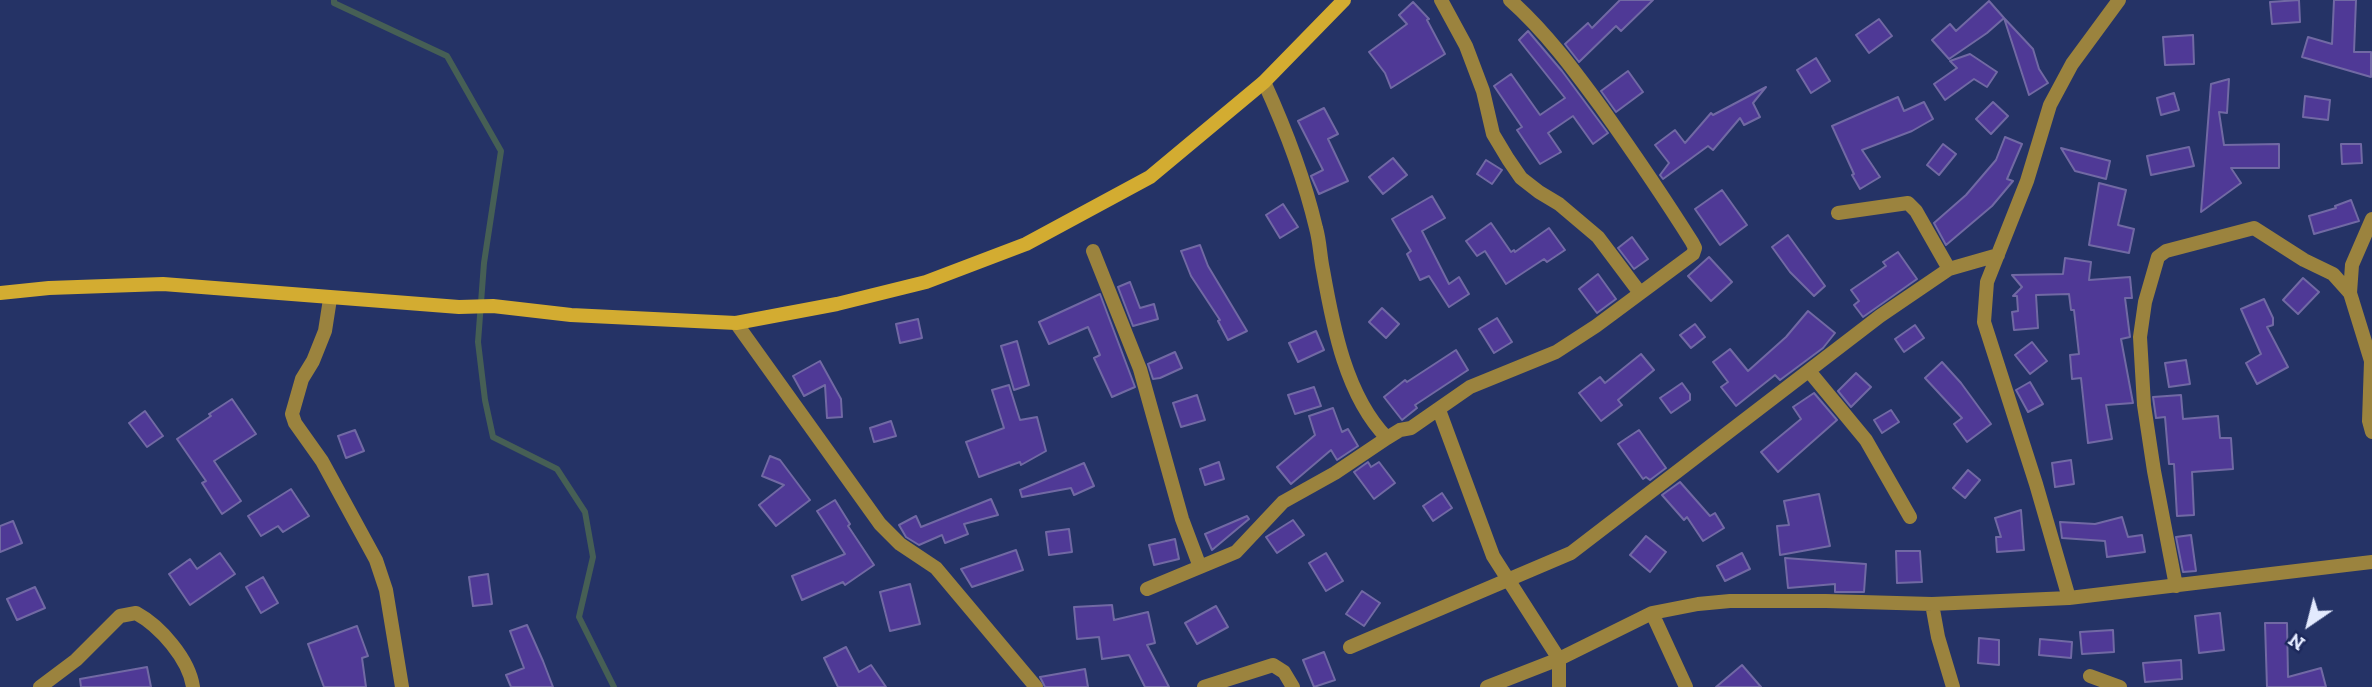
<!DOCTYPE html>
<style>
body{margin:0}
#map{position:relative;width:2372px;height:687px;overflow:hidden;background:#253366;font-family:"Zilla Slab",serif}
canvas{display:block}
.north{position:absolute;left:2274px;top:589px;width:70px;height:70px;-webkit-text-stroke:5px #1c285b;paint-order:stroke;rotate:215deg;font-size:19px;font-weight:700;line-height:28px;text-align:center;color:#e3eafe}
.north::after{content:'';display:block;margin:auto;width:24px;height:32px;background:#e3eafe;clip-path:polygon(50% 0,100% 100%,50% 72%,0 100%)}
</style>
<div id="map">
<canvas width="2372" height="687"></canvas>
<div class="north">N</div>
</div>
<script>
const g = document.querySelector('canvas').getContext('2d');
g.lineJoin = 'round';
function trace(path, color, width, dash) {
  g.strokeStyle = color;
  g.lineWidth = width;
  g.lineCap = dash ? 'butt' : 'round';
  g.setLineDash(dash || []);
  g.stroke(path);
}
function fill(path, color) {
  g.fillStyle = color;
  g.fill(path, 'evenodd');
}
const stream = new Path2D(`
 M334 0V3L447 56 501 151 484 263 478 342 485 400 493 437 557 469 585 512 593 557 579 617 614 687`);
const building = new Path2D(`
 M1620 0H1653L1621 31 1616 26 1579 62 1565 44 1588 23 1592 28Z
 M2299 0 2300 22 2272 24 2270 2Z
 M2334 0H2356L2354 52H2371V77L2302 57 2308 37 2332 44Z
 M1989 1 2004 18 1987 33 1949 59 1932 40 1950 24 1956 31Z
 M1413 2 1429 19 1427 20 1445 54 1391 88 1385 73 1369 52 1407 24 1399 15Z
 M2004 18 2033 49 2039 69 2048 83 2029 95Z
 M1879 19 1892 36 1869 53 1856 35Z
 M1528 31 1562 71 1608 133 1593 144 1573 116 1548 133 1561 152 1540 164 1517 130 1522 127 1494 86 1511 74 1540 115 1565 98 1519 40Z
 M2193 35 2194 64 2165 65 2163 37Z
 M1970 54 1997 72 1987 87 1974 79 1945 100 1934 84 1957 68 1950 61Z
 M1816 58 1830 81 1811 93 1797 70Z
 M1628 71 1643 92 1616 112 1601 91Z
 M2229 79 2227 113 2219 112 2224 145 2279 144V168H2231L2241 183 2201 212 2211 84Z
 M1766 87 1753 103 1760 117 1744 125 1740 118 1713 150 1708 146 1663 179 1660 175 1669 163 1655 145 1675 130 1685 143 1711 113 1713 115Z
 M2174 93 2179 110 2161 115 2157 98Z
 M2305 96 2330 100 2328 120 2303 117Z
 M1898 97 1904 111 1924 102 1933 119 1912 131 1862 150 1880 177 1860 189 1852 175 1854 174 1832 126Z
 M1993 102 2008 116 1991 134 1976 119Z
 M1324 108 1338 134 1328 139 1348 181 1319 194 1311 176 1323 170 1298 121Z
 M2005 137 2022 144 2007 179 2013 181 1992 206 1946 245 1934 223 1966 195 1996 160Z
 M1943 144 1956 154 1939 175 1927 165Z
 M2341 144H2361L2362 163 2342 164Z
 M2189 147 2194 166 2151 175 2147 156Z
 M2061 148 2110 161 2106 179 2075 171Z
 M1393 158 1407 175 1383 194 1369 177Z
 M1486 160 1502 170 1492 184 1477 174Z
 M2099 183 2126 190 2118 225 2134 229 2129 253 2089 245Z
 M1722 190 1747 225 1720 245 1695 209Z
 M1432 196 1445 218 1422 231 1449 284 1459 277 1469 294 1449 307 1429 276 1420 280 1407 254 1411 251 1392 219Z
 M2351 200 2359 221 2314 234 2309 216 2336 208 2335 206Z
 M1283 204 1298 227 1280 238 1266 215Z
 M1491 223 1511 252 1514 250 1515 252 1549 228 1565 250 1547 262 1544 259 1506 284 1485 251 1477 256 1466 241Z
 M1788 235 1825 286 1814 296 1790 272 1772 247Z
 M1632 237 1648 259 1634 269 1618 248Z
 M1200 245 1208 266 1247 331 1228 340 1218 321 1220 320 1191 276 1181 251Z
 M1898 252 1917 279 1863 317 1854 305 1859 301 1851 290 1886 266 1883 262Z
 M1709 257 1732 282 1711 301 1688 276Z
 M2065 258 2091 262 2089 280 2130 277 2132 298H2125L2130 337 2121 339 2133 403 2106 405 2112 439 2088 443 2081 378 2072 379 2070 355 2079 354 2074 310H2071L2069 294 2036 295 2038 328 2014 330 2012 312 2018 311 2017 296H2013L2022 287 2012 275 2063 274Z
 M1598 274 1616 299 1597 313 1579 289Z
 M2303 278 2319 292 2298 314 2283 300Z
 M1130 282 1140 308 1154 304 1158 319 1133 326 1118 287Z
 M1100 294 1135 387 1112 397 1094 358 1100 355 1088 327 1049 344 1039 322Z
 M2264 299 2273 318V325L2267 327 2288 367 2257 384 2246 363 2261 354 2241 309Z
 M1382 308 1399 324 1386 338 1369 322Z
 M1808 311 1835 333 1823 348 1780 380 1775 375 1736 406 1721 387 1728 382 1713 362 1730 349 1748 371 1786 337Z
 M1497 318 1512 342 1494 353 1479 329Z
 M918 319 922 338 900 343 896 324Z
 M1695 324 1705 337 1691 348 1680 335Z
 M1915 325 1924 338 1904 352 1895 339Z
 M1316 331 1324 350 1298 362 1289 343Z
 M1017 341 1029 385 1014 390 1001 346Z
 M2032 342 2047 361 2030 374 2015 355Z
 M1456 350 1468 370 1415 405 1417 408 1402 420 1384 397 1405 380 1407 382Z
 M1175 352 1182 368 1160 378 1153 379 1148 364Z
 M1641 354 1654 370 1618 400 1622 405 1601 421 1579 393 1600 377 1605 383Z
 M2186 360 2190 384 2169 387 2165 363Z
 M820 361 841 399 842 417 827 418 825 385 804 396 793 376Z
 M1942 362 1961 383 1991 424 1967 442 1954 424 1962 418 1925 378Z
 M1856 373 1871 387 1851 407 1838 391Z
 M2030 382 2043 404 2028 412 2016 390Z
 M1682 383 1690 394V400L1671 413 1660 398Z
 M1009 385 1020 420 1037 417 1046 451 1021 465 1020 462 979 477 966 442 1004 428 992 390Z
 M1314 387 1321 406 1295 414 1288 395Z
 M1814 393 1837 420 1778 472 1761 452 1801 419 1793 407Z
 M1197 395 1205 420 1181 427 1173 403Z
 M2181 395 2183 419 2218 416 2220 438H2231L2233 469 2192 472 2194 515 2177 516 2174 464H2169L2165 417 2156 418 2153 397Z
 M232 399 256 434 214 461 241 501 222 514 202 483 206 481 177 439 211 416 209 414Z
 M1333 408 1342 432 1348 429 1358 446 1337 460 1331 450 1291 484 1277 467 1315 435 1309 416Z
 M1891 410 1899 422 1882 433 1874 420Z
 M145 411 163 436 147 447 129 423Z
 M891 421 896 436 874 442 870 428Z
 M355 430 364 451 346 458 338 436Z
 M1639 430 1666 468 1650 480 1646 477 1643 479 1618 444Z
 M770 456 780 460 810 500 776 526 759 505 784 485 762 476Z
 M2071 460 2074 484 2055 487 2052 463Z
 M1219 462 1224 479 1205 485 1200 469Z
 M1368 462 1371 467 1379 462 1395 483 1374 499 1354 472Z
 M1084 463 1094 486 1074 495 1071 488 1022 497 1020 490Z
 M1968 470 1980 480 1965 498 1953 488Z
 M1680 482 1710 516 1715 513 1724 528 1703 541 1687 517 1684 520 1662 495Z
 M291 489 309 516 283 532 278 526 261 536 248 516Z
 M1442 493 1452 508 1433 521 1423 506Z
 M1819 494 1830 546 1780 555 1777 526 1789 525 1784 501Z
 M991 499 998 515 964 524 968 534 945 543 942 535 919 545 906 537 899 525 916 516 921 527Z
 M835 500 850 524 848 526 874 565 845 585 843 582 802 600 792 576 845 554 817 511Z
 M2021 510 2024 550 1997 552 1996 537H2001L1995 518Z
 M1247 516 1249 519 1212 550 1205 534Z
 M2122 517 2128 537 2142 535 2145 552 2107 557 2105 541 2062 538 2060 522 2095 524Z
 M1293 520 1304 535 1277 553 1266 537Z
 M13 521 22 543 0 552V526Z
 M1069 529 1072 552 1049 555 1046 532Z
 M2191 535 2196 571 2183 572 2176 537Z
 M1646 536 1666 552 1650 572 1630 555Z
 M1175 539 1179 559 1154 565 1149 545Z
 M1016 550 1023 570 972 587 961 569Z
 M1896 551H1920L1922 582 1897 583Z
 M220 553 235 574 190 605 169 574 190 559 197 569Z
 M1326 553 1343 581 1326 591 1309 563Z
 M1742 553 1750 569 1725 581 1717 566Z
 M1785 558 1866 564 1864 592H1835V584L1788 588Z
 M488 574 492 604 473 606 469 577Z
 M263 577 278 603 261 613 246 587Z
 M910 584 920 624 890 631 880 592Z
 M35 587 45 608 17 620 7 599Z
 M1362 591 1380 603 1364 626 1346 614Z
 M1112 605 1114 620 1148 612 1155 643 1147 645 1169 687H1145L1129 655 1102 659 1099 637 1077 639 1074 607Z
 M1216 606 1228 627 1197 644 1185 623Z
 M2220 613 2224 650 2199 653 2195 616Z
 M2265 623H2287L2288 677 2321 668 2326 687H2267Z
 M527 625 543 661 553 687H511L506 675 524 668 510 631Z
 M357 626 368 656 362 658 366 687H324L308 644Z
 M2113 630 2114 652 2082 654 2080 632Z
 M1979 638 1999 640V665L1978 663Z
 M2040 639 2072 642 2071 658 2039 655Z
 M846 647 859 672 871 665 886 687H838L824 658Z
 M1324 652 1335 680 1314 687 1303 660Z
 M2181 660 2182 679 2145 682 2143 663Z
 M1742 665 1761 687H1716Z
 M147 667 151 687H81L80 679Z
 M1085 669 1088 687H1045L1040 677Z`);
const street = new Path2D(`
 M1441 0 1466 46 1483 91 1493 134 1508 159 1521 178 1539 192 1559 204 1598 237 1640 293
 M1264 82C1286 130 1304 177 1316 228 1320 242 1320 256 1323 270 1333 327 1346 396 1387 438L1400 430 1411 428 1470 387 1556 352 1596 326 1693 254 1695 248 1692 242C1663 196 1633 152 1601 107 1574 70 1545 31 1510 0
 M1838 213 1908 203 1916 211 1949 269
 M2372 219 2352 265 2350 293 2371 361 2369 421 2372 432
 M1093 251 1140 369 1182 519 1200 567
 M330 299 325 331 313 361 302 379 292 414 295 423 322 461 376 560 386 590 402 687
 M736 323 880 524 900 544 936 568 1036 687
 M1809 371 1866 440 1910 517
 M1439 410 1493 556 1559 659V687
 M2176 586 2154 471 2144 405 2140 337 2145 302 2158 257 2166 251 2254 228 2304 260 2333 274 2350 293
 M1147 589 1236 552 1283 502 1335 473 1387 438
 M2069 598 2036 484 1984 322 1987 282 2027 181 2050 105 2072 64 2119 0
 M1932 604 1938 637 1953 687
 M1652 613 1686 687
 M1350 647 1571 553 1880 316 1949 269 1998 255
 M2090 676 2120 687
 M40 687 76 660 120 616 136 613C160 626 189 659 193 687
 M1204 687 1273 665 1284 672 1293 687
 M1487 687 1559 659 1652 613 1698 604 1730 601H1826L1932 604 2069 598 2372 562`);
const secondary = new Path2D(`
 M0 293 49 288 163 284 459 307 493 306 571 315 736 323 837 304 926 282 1026 244 1150 177 1264 82 1344 0`);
trace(stream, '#465f55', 6);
fill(building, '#4f3996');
trace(building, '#7169a4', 2);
trace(street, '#9b833e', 14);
trace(secondary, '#d3ac31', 14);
</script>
